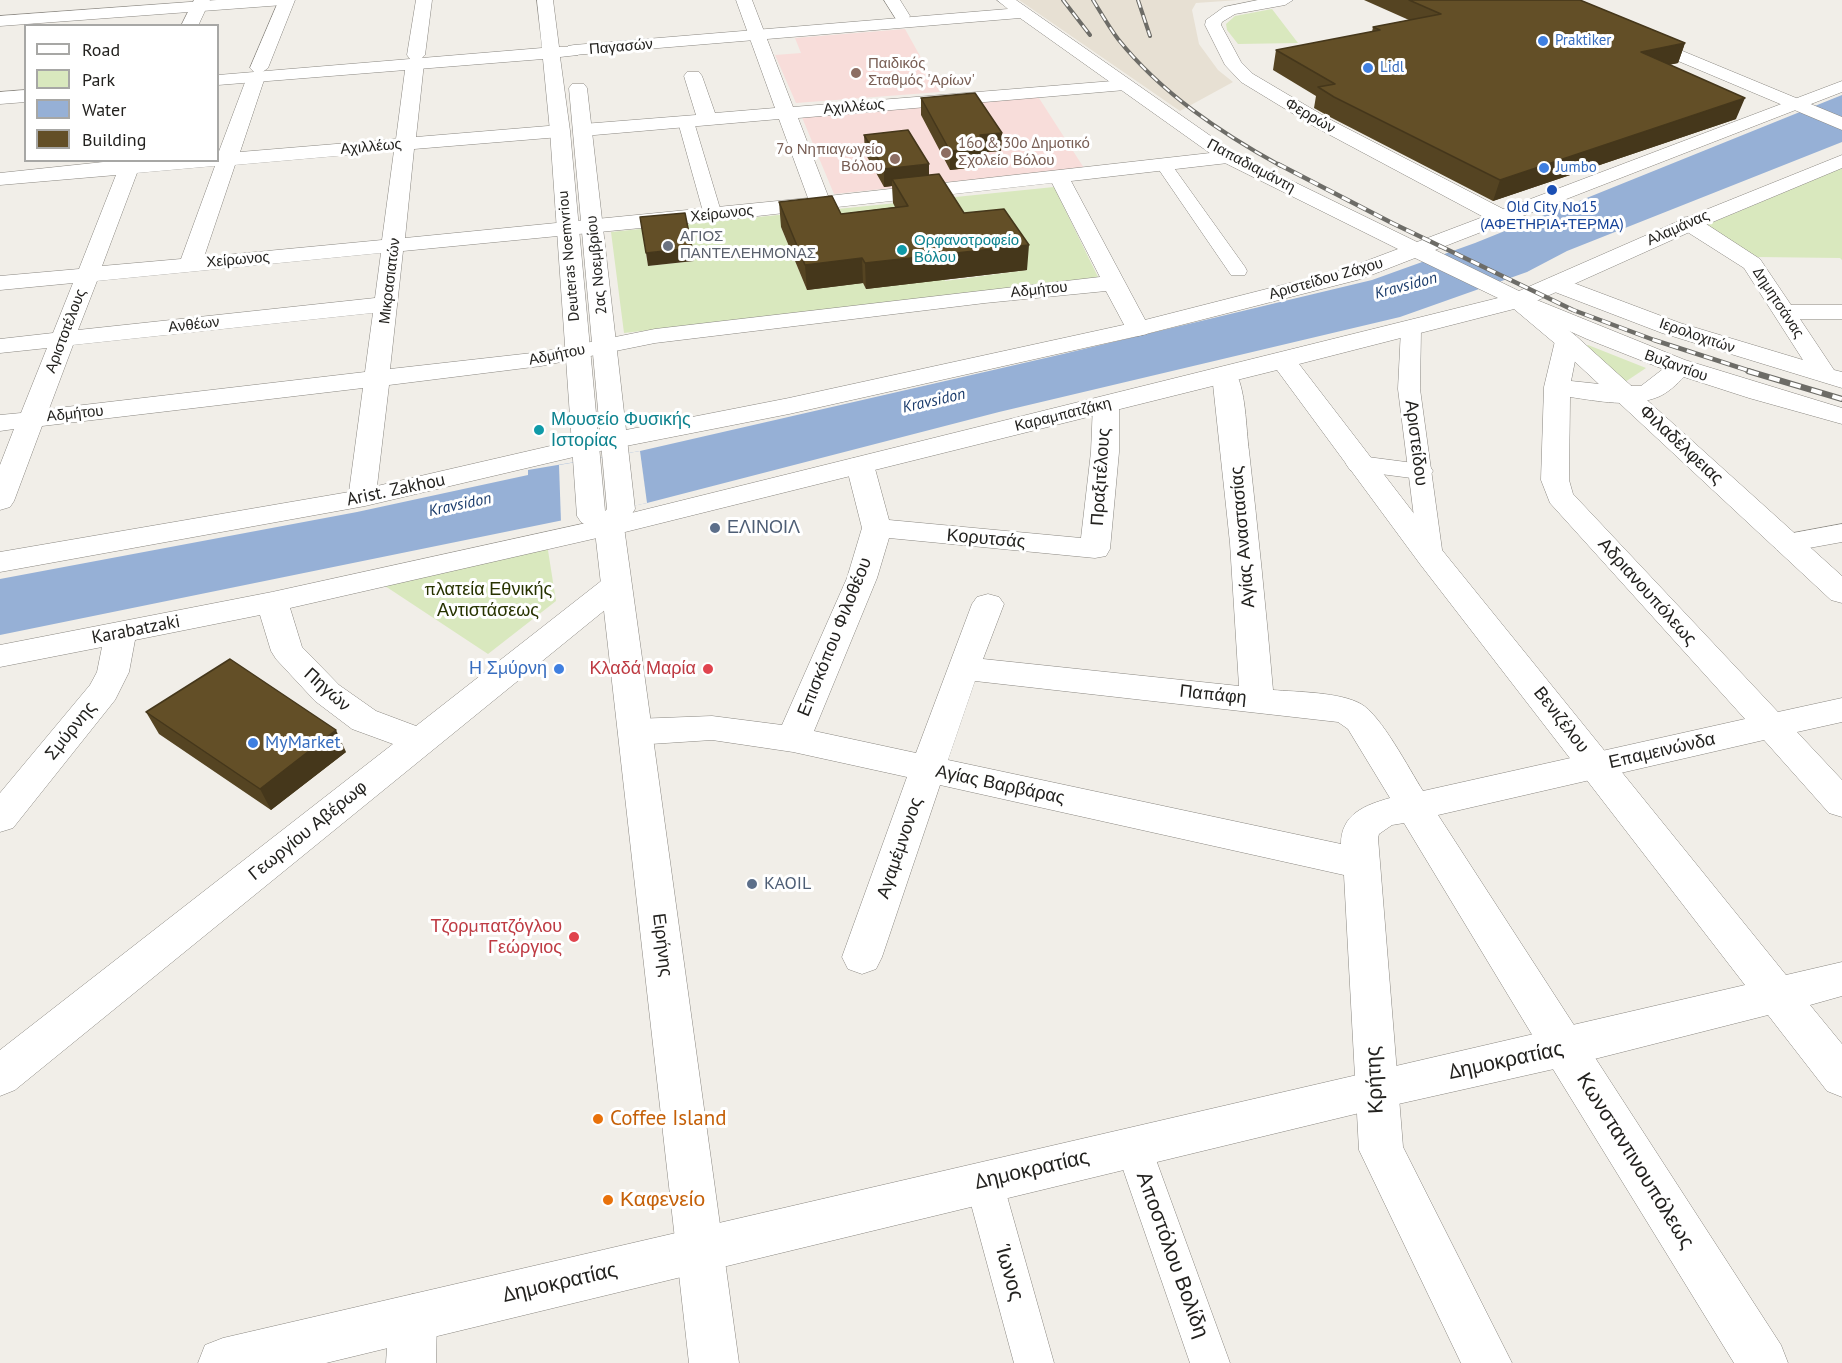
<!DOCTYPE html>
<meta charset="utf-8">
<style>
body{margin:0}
#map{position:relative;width:1842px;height:1363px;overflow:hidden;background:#f1eee8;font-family:"PT Sans",sans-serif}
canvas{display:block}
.legend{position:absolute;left:24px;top:24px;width:195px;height:138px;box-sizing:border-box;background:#fff;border:2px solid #a7a7a5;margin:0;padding:8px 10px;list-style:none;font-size:18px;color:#23221f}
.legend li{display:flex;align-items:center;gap:12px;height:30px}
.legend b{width:30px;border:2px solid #a7a7a5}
</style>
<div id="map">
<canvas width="1842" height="1363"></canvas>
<ul class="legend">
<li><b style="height:8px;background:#fff"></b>Road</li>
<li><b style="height:16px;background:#d9e8be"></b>Park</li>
<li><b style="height:16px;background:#96b0d6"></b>Water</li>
<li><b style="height:16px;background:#634f27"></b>Building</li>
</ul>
</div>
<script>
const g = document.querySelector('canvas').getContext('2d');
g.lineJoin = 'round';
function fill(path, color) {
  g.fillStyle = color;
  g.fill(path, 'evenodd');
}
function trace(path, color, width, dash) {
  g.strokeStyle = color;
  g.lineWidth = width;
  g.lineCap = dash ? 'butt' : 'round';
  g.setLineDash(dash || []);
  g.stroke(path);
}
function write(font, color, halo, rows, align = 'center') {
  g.font = font + ' "PT Sans",sans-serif';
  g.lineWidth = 6;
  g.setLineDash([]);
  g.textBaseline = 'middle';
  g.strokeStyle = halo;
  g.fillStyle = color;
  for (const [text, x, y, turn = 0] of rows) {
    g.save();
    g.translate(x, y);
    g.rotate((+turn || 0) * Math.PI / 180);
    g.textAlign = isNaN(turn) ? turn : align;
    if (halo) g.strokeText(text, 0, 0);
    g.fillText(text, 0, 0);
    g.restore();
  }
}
const built = new Path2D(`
 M1019 0H1239L1196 3 1192 10 1199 44 1218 70 1233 82 1180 111Z`);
const education = new Path2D(`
 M905 29 940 92 796 103 775 55 801 53 795 38Z
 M1037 95 1084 168 834 194 801 115Z`);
const green = new Path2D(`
 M1272 9 1298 43 1238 44 1227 30 1226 24 1235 16Z
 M1842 168V260L1840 258 1757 257 1704 226Z
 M1054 187 1100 281 993 291 624 333 611 232ZM944 207 959 232 948 234 952 240 1003 234 1027 270 945 281 938 268 910 272 915 283 866 289 863 283 807 290 781 227 833 220 845 244 879 239 877 234 890 233 892 237 910 235 898 212ZM687 226 694 261 648 266 642 230Z
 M1588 345 1646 368 1625 382 1584 347Z
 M547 544 556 601 488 654 379 582Z`);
const water = new Path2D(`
 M1842 95V142L1567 251 1527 272 1400 317 999 412 647 503 0 635V579L357 512 528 475V470L640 451 1063 354 1372 280 1475 243Z`);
const pier = new Path2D(`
 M640 451 647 503 561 522 559 465Z`);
const pedestrian = new Path2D(`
 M686 117 694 122 722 215 719 219H707L704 215 678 122Z
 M1163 159 1169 161 1245 267 1247 271 1245 275H1231L1155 164Z
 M1411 323 1418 325 1421 329 1420 389 1443 557 1440 563 1431 565 1422 563 1419 557 1398 389 1401 329 1404 325Z
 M1133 1129 1146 1134 1151 1146 1230 1363H1190L1115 1146 1120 1134Z
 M984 1164 997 1169 1003 1182 1054 1363H1014L965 1182 971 1169Z`);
const minor = new Path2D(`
 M194 0H210L198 26H181Z
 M279 0H295L268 68 261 73 265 77 240 152 396 139 406 63 410 59 407 55 416 0H432L425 55 421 59 424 63 416 137 560 125 567 127 570 131 567 135 560 137 414 149 405 238 808 198 779 119 583 136 576 134 573 130 576 126 583 124 696 115 684 76 687 72H699L702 76 715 113 775 108 736 0H752L793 107 1125 80 1131 81 1134 85 1131 89 1125 90 798 118 828 196 1228 151 1235 153 1238 157 1235 161 1228 163 1071 181 1150 329 1147 334 1138 336 1129 334 1106 291 985 303 655 343 541 366 389 385 377 486 585 438 595 440 599 446 595 452 365 506 0 572V552L349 492 363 388 42 426 14 501 10 507 0 510V465L14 429 0 431V415L21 413 47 348 0 353V339L53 333 73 283 0 290V276L79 269 116 175 0 185V173L122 160H218V154L247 77 254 72 250 68ZM394 151 382 240 204 257 235 165ZM215 166 181 259 102 266 137 173ZM1052 183 1100 277 655 329 541 352 390 369 403 251 713 221ZM381 253 375 298 78 330 97 281ZM373 313 365 372 49 409 73 345Z
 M884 0H900L910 16 908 19H896Z
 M1258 0H1293L1285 5 1235 14 1222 22 1221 25 1241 62 1253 74 1329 119 1509 212 1512 217 1509 222 1501 223 1493 222 1315 127 1241 82 1225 65 1205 25 1206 20 1224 7Z
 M1639 33 1842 117V130L1633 42 1630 38 1633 34Z
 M1689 217 1697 218 1760 259 1791 305H1842V319H1800L1834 370 1842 372V388L1662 333 1547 289 1543 284 1547 279 1555 277 1563 279 1680 323 1803 360 1744 268 1681 228 1678 223 1681 218Z
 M1517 292 1685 360 1842 408V424L1749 398 1684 377C1677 384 1668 393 1658 397 1631 408 1598 401 1570 397L1569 480 1573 494 1778 712 1842 698V722L1797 732 1842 780V817L1829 813 1764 740 1438 815 1781 1345 1788 1363H1734L1548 1061 1404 823 1392 825 1379 834 1378 838 1403 1147 1512 1363H1461L1359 1150 1344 875 940 785 882 957 876 969 862 974 848 969 842 957 907 777 793 752 712 740 635 745 623 741 618 732 623 723 635 719 712 716 782 725 847 578 862 528 846 465 850 459 860 457 870 459 874 465 889 520 1081 538 1091 452 1093 404 1097 398 1106 396 1115 398 1119 404V452L1110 549 1106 556 1095 558 889 538 877 578 814 731 916 753 972 604 977 597 988 594 999 597 1004 604 983 659 1239 686 1230 543 1212 375 1216 370 1225 367 1234 370C1246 387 1246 429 1249 451 1258 530 1266 610 1273 690 1297 692 1340 692 1361 704 1381 715 1409 769 1423 791L1745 719 1550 503 1541 480 1544 387 1555 341 1558 336 1567 334 1576 336 1579 341 1571 381 1618 386H1641L1663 369 1587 339 1509 304 1505 299 1509 294ZM975 681 1338 722 1348 729 1390 798C1365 805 1341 814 1341 844L948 760Z
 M1360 456 1429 465 1433 471 1429 477 1419 479 1350 470 1346 464 1350 458Z
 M609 518 619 521 624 527 619 533 290 608 302 647 339 685 376 711 416 726 605 578 616 575 627 578 631 585 627 592 15 1090 0 1096V1050L393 744 352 729 315 701 276 659 271 651 260 615 135 640 129 672 115 700 13 828 0 832V793L90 685 97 672 102 647 0 667V645L272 592Z
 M1842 524V542L1787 552 1777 550 1772 543 1777 536Z
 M413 1294 430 1301 437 1318 436 1363H386L389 1318 396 1301Z`);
const tertiary = new Path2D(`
 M217 0H291L283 5 0 26V16Z
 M997 0H1016L1235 153 1417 242 1842 81V92L1435 250 1519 291 1688 217 1842 155V168L1703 226 1534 302 1576 336 1842 576V603L1831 600 1558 346 1514 309 1299 364 1442 550 1786 975 1842 962V996L1810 1005 1842 1044V1097L1827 1091 1768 1015 1563 1067 1376 1109 326 1363H198L205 1345 223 1338 1745 985 1420 564 1277 370 609 536 599 533 594 527 599 521 1498 298 1415 258 1361 279 1138 336 789 414 585 454 575 452 571 446 575 440 585 438 789 398 1137 322 1345 269 1398 249 1221 161 1020 18 574 55 568 54 565 50 568 46 574 45 1008 9Z`);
const secondary = new Path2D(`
 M537 0H553L559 47H578L581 51 578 55 560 57 570 131 605 511 607 509 569 88 572 84H584L587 88 635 509 624 527 739 1363H689L595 531 581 522 577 516 550 131 543 59 218 85V75L542 48Z
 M26 90V102L0 104V92Z`);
const railFar2 = new Path2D(`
 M1063 0 1090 35
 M1093 0C1101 13 1109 27 1118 39 1161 93 1221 133 1281 166
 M1138 0 1150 36`);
const railFar1 = new Path2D(`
 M1278 164 1392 223 1573 310 1654 340 1753 372`);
const rail = new Path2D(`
 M1748 371 1842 399`);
const wall = new Path2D(`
 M1364 0H1580L1685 43 1678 63 1668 65 1736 119 1493 201 1330 117 1314 108 1316 96 1273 70 1276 50 1372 32 1373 27 1409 20Z
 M921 98 1002 133 1001 151 987 152 986 166 950 170 921 115Z
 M864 135 929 175 964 213 1027 270 866 289 863 283 807 290 781 227 779 202 841 214 895 207 893 203 892 186 884 187 865 153Z
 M146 712 346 752 271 810 159 734Z`);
const shadedWall = new Path2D(`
 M1685 43 1678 63 1634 72 1641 52Z
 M1745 98 1736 119 1493 201 1500 180Z
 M1002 133 1001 151 987 152 986 166 950 170V151L980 135Z
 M929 164V182L892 179V186L884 187V169Z
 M1029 245 1027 270 866 289 865 263Z
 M692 248 694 261 648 266 646 253Z
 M862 258 863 283 807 290 805 265Z
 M336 730 346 752 271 810 260 789Z`);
const building = new Path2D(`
 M1409 0H1580L1685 43 1641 52 1745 98 1500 180 1334 97 1318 87 1335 84 1276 50 1380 30 1373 27 1441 14Z
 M975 93 1002 133 980 135 987 148 950 151 921 98Z
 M908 130 929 164 884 169 864 135Z
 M939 174 964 213 1004 209 1029 245 865 263 862 258 805 265 779 202 832 196 841 214 908 206 892 179Z
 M685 213 692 248 646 253 640 217Z
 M230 659 336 730 260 789 146 712Z`);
const markers = [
 [1543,41,6,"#3f7fe0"],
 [1368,68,6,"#3f7fe0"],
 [856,73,6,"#8d6e63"],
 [946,153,6,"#8d6e63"],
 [895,159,6,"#8d6e63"],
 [1544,168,6,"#3f7fe0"],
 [1552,190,6,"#1a4fb4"],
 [668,246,6,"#6b7280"],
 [902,250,6,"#0f9aa8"],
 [539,430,6,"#0f9aa8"],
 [715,528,6,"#5c6f8a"],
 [559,669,6,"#3f7fe0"],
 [708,669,6,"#e0444e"],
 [253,743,6,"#3f7fe0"],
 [752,884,6,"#5c6f8a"],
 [574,937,6,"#e0444e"],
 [598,1119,6,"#e8710a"],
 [608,1200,6,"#e8710a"]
];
const farShopnames = [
 ["Praktiker",1555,41],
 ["Lidl",1380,68],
 ["Jumbo",1556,168]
];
const farStreetnames = [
 ["Παγασών",621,47,-5],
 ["Αχιλλέως",854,107,-5],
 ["Φερρών",1310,116,30],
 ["Αχιλλέως",371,147,-5],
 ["Παπαδιαμάντη",1251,166,28],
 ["Χείρωνος",722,214,-6],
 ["Αλαμάνας",1678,228,-24],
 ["Deuteras Noemvriou",569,256,-95],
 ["Χείρωνος",238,260,-5],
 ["2ας Νοεμβρίου",597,265,-96],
 ["Αριστείδου Ζάχου",1326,279,-16],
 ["Μικρασιατών",390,281,-83],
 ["Αδμήτου",1039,290,-6],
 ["Δημητσάνας",1778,303,57],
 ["Ανθέων",194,325,-6],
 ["Αριστοτέλους",66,331,-69],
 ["Ιερολοχιτών",1697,336,19],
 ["Αδμήτου",557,355,-11],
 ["Βυζαντίου",1676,366,20],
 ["Αδμήτου",75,414,-6],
 ["Καραμπατζάκη",1063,415,-14]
];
const farEducationnames = [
 ["Παιδικός",868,64],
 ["Σταθμός 'Αρίων'",868,81],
 ["16ο & 30ο Δημοτικό",958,144],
 ["Σχολείο Βόλου",958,161],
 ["7ο Νηπιαγωγείο",883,150,"right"],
 ["Βόλου",883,167,"right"]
];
const farTransitnames = [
 ["Old City Νο15",1552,208],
 ["(ΑΦΕΤΗΡΙΑ+ΤΕΡΜΑ)",1552,225]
];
const farWorshipnames = [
 ["ΑΓΙΟΣ",680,237],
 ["ΠΑΝΤΕΛΕΗΜΟΝΑΣ",680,254]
];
const farCulturenames = [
 ["Ορφανοτροφείο",914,241],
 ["Βόλου",914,258]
];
const farWaternames = [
 ["Kravsidon",1406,286,-15],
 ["Kravsidon",934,401,-13],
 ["Kravsidon",460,505,-12]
];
const cultureNames = [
 ["Μουσείο Φυσικής",551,420],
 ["Ιστορίας",551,441]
];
const streetNames = [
 ["Αριστείδου",1416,443,83],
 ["Φιλαδέλφειας",1681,445,43],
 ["Πραξιτέλους",1101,477,-86],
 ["Arist. Zakhou",396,490,-12],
 ["Αγίας Αναστασίας",1243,537,-95],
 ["Κορυτσάς",986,539,5],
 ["Αδριανουπόλεως",1647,592,48],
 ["Karabatzaki",136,630,-11],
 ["Επισκόπου Φιλοθέου",835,637,-68],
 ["Πηγών",327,690,42],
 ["Παπάφη",1213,695,6],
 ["Βενιζέλου",1561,720,52],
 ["Σμύρνης",71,731,-51],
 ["Επαμεινώνδα",1662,751,-13],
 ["Αγίας Βαρβάρας",1000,785,12],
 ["Γεωργίου Αβέρωφ",308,831,-39],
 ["Αγαμέμνονος",900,848,-71],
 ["Ειρήνης",662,945,83]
];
const serviceNames = [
 ["ΕΛΙΝΟΙΛ",727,528],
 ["KAOIL",764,884]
];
const parkNames = [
 ["πλατεία Εθνικής",488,590],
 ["Αντιστάσεως",488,611]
];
const shopNames = [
 ["Η Σμύρνη",547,669],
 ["MyMarket",265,743,"left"]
];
const healthNames = [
 ["Κλαδά Μαρία",696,669],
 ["Τζορμπατζόγλου",562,927],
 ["Γεώργιος",562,948]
];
const nearStreetnames = [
 ["Δημοκρατίας",1506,1061,-12],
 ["Κρήτης",1375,1080,-93],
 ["Κωνσταντινουπόλεως",1635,1161,58],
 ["Δημοκρατίας",1032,1170,-13],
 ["Αποστόλου Βολίδη",1172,1255,70],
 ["Ίωνος",1009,1273,74],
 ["Δημοκρατίας",560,1283,-13]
];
const nearFoodnames = [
 ["Coffee Island",610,1119],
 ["Καφενείο",620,1200]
];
fill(built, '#e7e0d3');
fill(education, '#f8ddda');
fill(green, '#d9e8be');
fill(water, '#96b0d6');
fill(pier, '#f1eee8');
trace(pedestrian, '#8a8781', 1);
trace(minor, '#8a8781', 1);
trace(tertiary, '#8a8781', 1);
trace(secondary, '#8a8781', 1);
fill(pedestrian, '#fff');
fill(minor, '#fff');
fill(tertiary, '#fff');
fill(secondary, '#fff');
trace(railFar2, '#6d6c67', 4);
trace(railFar1, '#6d6c67', 4.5);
trace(rail, '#6d6c67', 6);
trace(railFar2, '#fff', 2, [8]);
trace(railFar1, '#fff', 3, [9]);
trace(rail, '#fff', 4, [11]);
fill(wall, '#542');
fill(shadedWall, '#45371b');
fill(building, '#634f27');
trace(building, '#45371b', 1.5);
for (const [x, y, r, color] of markers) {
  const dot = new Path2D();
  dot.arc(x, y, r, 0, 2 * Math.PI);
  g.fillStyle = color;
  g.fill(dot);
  trace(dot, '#fff', 2);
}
write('15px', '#366cbe', '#fff', farShopnames, 'left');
write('15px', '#23221f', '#fff', farStreetnames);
write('15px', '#785e54', '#fff', farEducationnames, 'left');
write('15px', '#164399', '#fff', farTransitnames);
write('15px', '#5b616d', '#fff', farWorshipnames, 'left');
write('15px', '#0d838f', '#fff', farCulturenames, 'left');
write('italic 16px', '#1b3c6c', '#fff', farWaternames);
write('18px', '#0d838f', '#fff', cultureNames, 'left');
write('18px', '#23221f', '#fff', streetNames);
write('18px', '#4e5e75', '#fff', serviceNames, 'left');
write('18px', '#273300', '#fff', parkNames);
write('18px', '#366cbe', '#fff', shopNames, 'right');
write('18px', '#be3a42', '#fff', healthNames, 'right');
write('21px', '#23221f', '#fff', nearStreetnames);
write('21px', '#c56008', '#fff', nearFoodnames, 'left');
</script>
